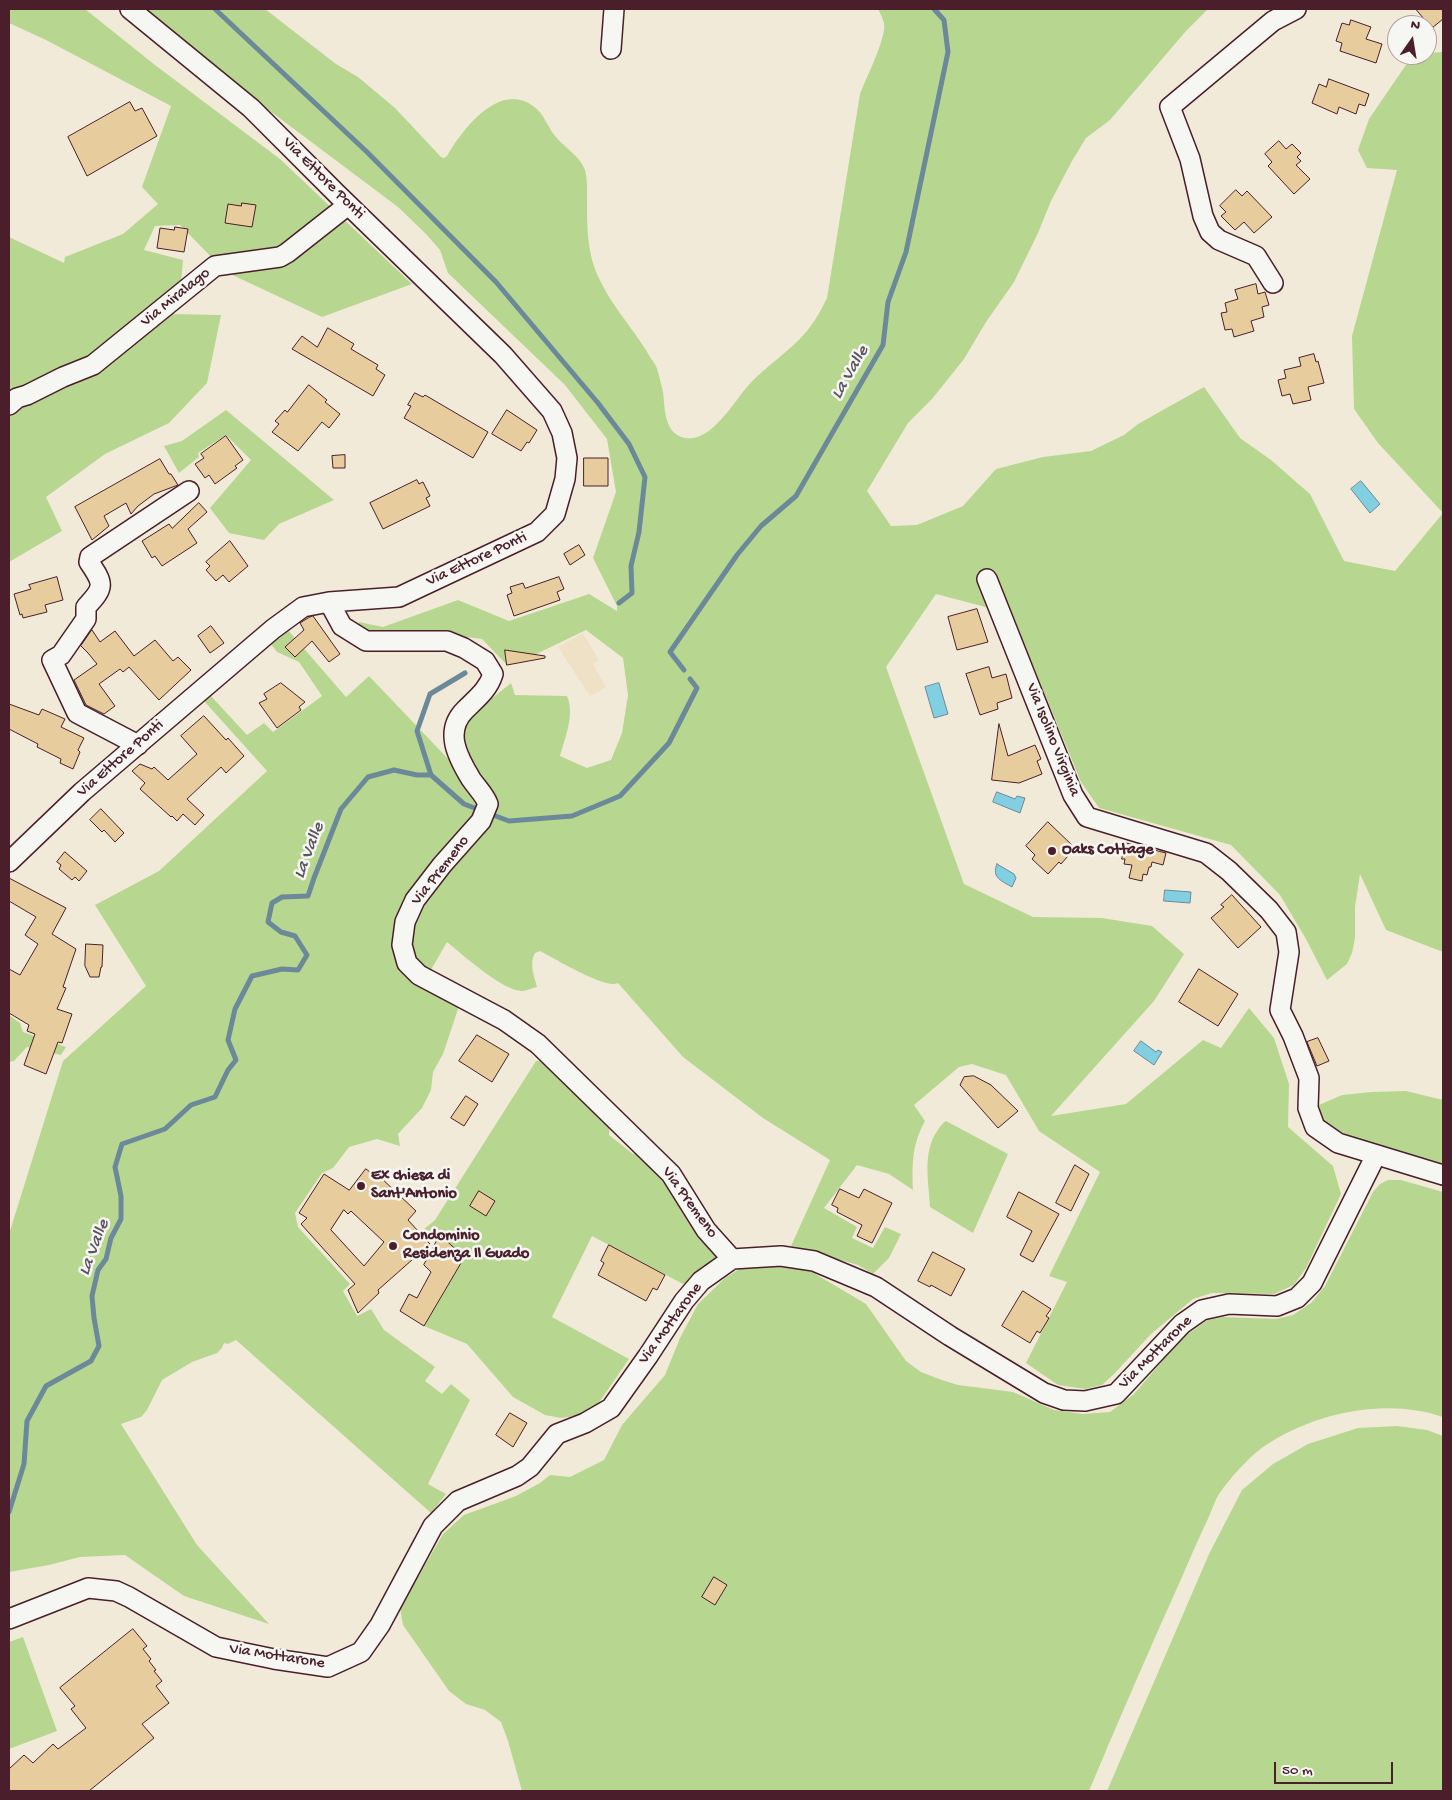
<!DOCTYPE html>
<style>
body{margin:0}
#map{position:relative;width:1452px;height:1800px;overflow:hidden;background:#f2ead8;font-family:"Gochi Hand",sans-serif}
canvas{display:block}
.frame{position:absolute;inset:0;border:10px solid #4a1f2b;pointer-events:none}
.north{position:absolute;left:1387px;top:15px;width:50px;height:50px;box-sizing:border-box;background:#f6f6f2;border:1px solid #b1a0a2;border-radius:50%;rotate:13deg;font-size:14px;font-weight:700;line-height:20px;text-align:center;color:#4a1f2b}
.north::after{content:'';display:block;margin:auto;width:18px;height:22px;background:#4a1f2b;clip-path:polygon(50% 0,100% 100%,50% 72%,0 100%)}
.scale{position:absolute;left:1274px;top:1762px;width:119px;height:22px;box-sizing:border-box;border:2px solid #4a1f2b;border-top:0;padding-left:6px;font-size:15px;line-height:18px;white-space:nowrap;color:#4a1f2b;-webkit-text-stroke:4px #f6f6f2;paint-order:stroke}
</style>
<div id="map">
<canvas width="1452" height="1800"></canvas>
<div class="frame"></div>
<div class="north">N</div>
<div class="scale">50 m</div>
</div>
<script>
const g = document.querySelector('canvas').getContext('2d');
g.lineJoin = 'round';
function fill(path, color) {
  g.fillStyle = color;
  g.fill(path, 'evenodd');
}
function trace(path, color, width, dash) {
  g.strokeStyle = color;
  g.lineWidth = width;
  g.lineCap = dash ? 'butt' : 'round';
  g.setLineDash(dash || []);
  g.stroke(path);
}
function write(font, color, halo, rows, align = 'center') {
  g.font = font + ' "Gochi Hand",sans-serif';
  g.lineWidth = 5;
  g.setLineDash([]);
  g.textBaseline = 'middle';
  g.strokeStyle = halo;
  g.fillStyle = color;
  for (const [text, x, y, turn = 0] of rows) {
    g.save();
    g.translate(x, y);
    g.rotate((+turn || 0) * Math.PI / 180);
    g.textAlign = isNaN(turn) ? turn : align;
    if (halo) g.strokeText(text, 0, 0);
    g.fillText(text, 0, 0);
    g.restore();
  }
}
const built = new Path2D(`
 M583 633 599 660 593 664 606 687 590 696 558 647Z`);
const green = new Path2D(`
 M9 9H85L155 65 280 159 412 284 322 317 226 272 180 225 155 226 144 250 183 260 181 283 156 306 171 314 221 315 207 383 169 423 105 454 46 497 62 531 9 562V237L64 263 65 257 123 234 158 204 142 187 171 106 46 40 9 23Z
 M144 9H265L336 64 358 77 395 108 441 157 444 158 447 156C462 130 499 81 533 106 544 113 547 126 555 136 564 147 580 156 585 170 588 181 587 196 587 207 587 229 588 254 597 274 609 302 630 325 646 350 649 356 653 361 656 366 659 374 661 384 663 392 665 409 664 435 686 438 711 442 733 403 747 387 765 366 794 349 810 327 817 318 822 308 827 298L860 94C866 78 887 37 884 23 883 19 880 13 878 9H1208L1186 31 1110 120 1086 138 1072 161 1051 201 1038 233 1014 282 986 322 964 359 932 399 908 423 867 491 891 526 917 525 963 506 996 469 1043 457 1091 451 1124 435 1138 424 1204 387 1240 438 1271 460 1310 494 1344 561 1395 571 1443 513 1378 443 1354 409 1352 336 1397 170 1367 168 1358 150 1369 119 1410 59 1427 55V53L1443 52V952L1386 930 1360 874 1355 907V938L1352 953 1347 964 1327 980 1306 939 1280 895 1231 845 1099 808 1081 782 1012 614 936 594 886 667 964 884 1033 917 1102 918 1152 926 1184 954 1154 1001 1051 1116 1126 1104 1203 1040 1221 1048 1249 1008 1274 1038 1289 1084 1288 1127 1333 1166 1341 1194 1306 1268 1294 1285 1274 1294 1212 1293 1193 1299 1151 1334 1114 1374 1102 1385 1085 1389 1058 1385 1026 1363 1067 1282 1049 1276 1100 1172 1039 1131 1006 1075 972 1064 959 1067 914 1105 925 1121C912 1145 912 1163 913 1190L889 1174 857 1165 824 1208 857 1227 852 1238 873 1248 885 1227 901 1234 889 1258 873 1274 858 1265 791 1246 830 1160 763 1118 683 1057 618 983C606 990 554 958 540 951L535 953C529 963 534 976 537 987 532 988 526 991 522 991 503 991 463 955 447 942L421 987 459 1006 443 1054 433 1072 431 1090 422 1108 398 1134 400 1146 377 1139 349 1147 333 1168 322 1173 295 1213 298 1227 350 1284 343 1291 357 1316 371 1309 384 1330 435 1367 425 1381 442 1394 451 1384 470 1400 428 1484 446 1494 431 1513 236 1340 228 1344 224 1343 222 1348 217 1353 192 1362 162 1380 147 1410 141 1417 121 1424 197 1545 269 1624 184 1596 125 1555 80 1557 49 1565 9 1572V1234L63 1061 146 986 95 905 159 871 267 771 204 701 211 696 247 735 264 723 273 732 322 696 299 662 277 652 270 643 287 629 346 697 369 676 452 763 467 759 462 732 465 720 511 683 515 695 567 696C575 714 565 738 560 756L587 768 611 760 622 733 628 695 623 658 586 630 528 658 507 665 482 639 443 634 371 635 357 629 359 622 383 627 458 600 509 621 589 594 617 611V606L593 558 616 492 607 439 565 385 448 273 440 250 426 234 398 207 238 87Z
 M226 410 334 500 279 524 264 540 229 533 210 508 251 460 226 435 198 453 199 457 179 473 164 446 182 441Z
 M9 1015 20 1023 23 1032 66 1047 61 1055 27 1047 14 1061 9 1062Z
 M536 1061H546L610 1119 609 1135 633 1154 637 1152 671 1183 718 1251 717 1260 687 1286 592 1236 552 1317 629 1359 596 1407 583 1415 561 1418 545 1415 513 1397 467 1344 424 1326 461 1263 463 1256 436 1232 427 1241 419 1233 435 1220Z
 M1406 1091 1443 1100V1166L1348 1135 1322 1122 1319 1105 1342 1095 1372 1092Z
 M946 1121 1008 1154 973 1233 930 1207C929 1183 923 1159 934 1136 938 1130 940 1125 946 1121Z
 M1388 1180H1401L1443 1192V1417C1385 1397 1313 1413 1263 1447 1247 1459 1231 1477 1219 1494 1214 1502 1211 1513 1207 1521 1198 1540 1190 1558 1182 1577 1150 1648 1119 1719 1089 1791H522L508 1741 501 1722 485 1710 466 1704 449 1691 403 1625 400 1608 443 1534 464 1515 516 1496 540 1483 550 1475 570 1477 604 1460 622 1425 665 1375 680 1338 698 1304 725 1278 744 1266 773 1264 807 1269 866 1304 906 1361 921 1372 939 1379 958 1385 1013 1392 1054 1410 1083 1414 1110 1412 1134 1394 1182 1338 1208 1320 1223 1317 1276 1319 1293 1315 1311 1303 1325 1286 1373 1192 1380 1184Z
 M1397 1426 1427 1430 1443 1436V1791H1107L1209 1554 1242 1490 1273 1464 1308 1444 1358 1428Z
 M23 1637 57 1731 9 1749V1642Z`);
const water = new Path2D(`
 M1361 481 1380 504 1370 513 1351 489Z
 M939 683 948 714 934 718 925 687Z
 M997 792 1015 799 1017 796 1025 798 1020 813 993 802Z
 M997 864 1014 874 1016 878 1012 887C1002 881 991 878 997 864Z
 M1165 890 1191 892 1190 903 1164 901Z
 M1141 1041 1156 1052 1158 1050 1162 1052 1154 1065 1134 1051Z`);
const stream = new Path2D(`
 M215 9 367 152 496 282 598 403 629 444 645 477 639 532 631 566 632 593 619 603
 M684 670 670 652 737 555 761 526 796 496 883 345 888 302 906 252 948 52 944 20 934 9
 M431 775 417 731 430 694 465 673
 M9 1512 24 1464 27 1421 46 1386 91 1361 99 1346 94 1318 92 1296 98 1270 106 1259 111 1238 121 1219V1196L115 1167 122 1144 165 1129 191 1105 215 1097 228 1070 236 1060 228 1040 235 1009 252 976 282 969 298 970 307 955 295 936 281 932 268 922 272 903 282 897 308 896 314 878 341 809 368 777 394 770 417 775H431L464 804 509 821 572 816 620 796 669 743 697 688 690 679`);
const building = new Path2D(`
 M1416 9H1443V19L1432 28Z
 M1351 20 1371 27 1366 39 1382 44 1376 63 1340 51 1342 43 1336 41 1342 23 1349 25Z
 M1329 79 1369 94 1365 106 1359 104 1356 114 1339 107 1337 114 1312 103 1319 84 1326 87Z
 M130 102 135 111 142 108 157 136 87 176 68 137Z
 M1279 141 1286 149 1292 144 1301 153 1297 157 1301 161 1296 165 1310 179 1294 194 1268 166 1272 162 1265 154Z
 M1236 190 1242 196 1247 191 1272 217 1254 233 1244 222 1235 230 1221 216 1226 212 1220 206Z
 M242 203 256 205 252 227 225 223 228 204 241 206Z
 M175 227 188 229 184 252 157 248 160 228 174 230Z
 M1256 284 1258 294 1265 292 1269 305 1262 307 1264 317 1251 321 1254 331 1234 337 1232 329 1225 330 1221 313 1227 312 1225 303 1238 299 1235 290Z
 M328 328 354 344 351 349 378 365 376 369 385 375 373 396 292 349 302 336 317 347Z
 M1314 354 1316 362 1318 361 1324 383 1308 387 1311 400 1293 404 1290 394 1282 396 1278 380 1286 378 1284 370 1301 366 1299 358Z
 M309 385 327 400 325 402 340 414 329 428 322 422 298 451 272 432 279 424 275 421 285 410 287 412Z
 M415 393 423 397 425 395 488 432 473 458 404 418 411 406 408 405Z
 M507 410 537 430 529 443 527 442 521 451 492 434Z
 M226 436 243 460 235 466 237 468 215 484 209 475 205 478 195 464 204 458 201 454Z
 M345 455V468H333L332 456Z
 M584 458H608V486H584Z
 M160 459 169 474H171L178 485 154 494 138 506 131 514 126 503 104 516 109 526 92 540 75 507Z
 M417 480 419 484 423 482 430 496 426 498 430 506 383 529 370 503Z
 M199 503 207 512 188 529 197 543 162 566 155 556 152 558 142 541 169 524 172 528Z
 M230 541 248 566 229 582 223 575 216 581 206 570 210 566 206 562Z
 M579 545 585 555 570 565 564 554Z
 M57 577 63 600 45 605 47 612 23 618 22 614 20 615 14 594 31 589 29 585Z
 M559 577 564 589 557 592 560 600 514 616 507 595 512 593 510 587 523 583 525 588Z
 M977 609 988 642 957 650 948 617Z
 M313 616 340 654 329 662 312 641 295 657 285 647 304 630 300 623 308 618Z
 M211 626 224 643 210 653 198 636Z
 M92 630 100 642 115 631 134 656 155 640 173 661 178 657 191 670 159 700 129 667 123 672 120 669 99 684 115 706 104 714 86 705 74 680 97 664 88 653 81 646Z
 M505 650 545 656V658L507 665Z
 M989 667 992 678 1006 674 1012 698 997 703 998 709 980 715 966 674Z
 M281 683 305 702 299 707 301 710 277 728 259 703 267 699 264 694Z
 M9 704 39 715 42 709 65 719 61 727 84 738 78 750 80 752 73 769 60 763 61 759 37 747 38 744 9 729Z
 M204 716 226 740 228 738 244 756 226 773 221 767 187 799 204 815 195 825 183 814 177 821 172 816 171 817 140 789 145 783 132 771 140 764 152 769 154 767 168 780 197 754 181 736Z
 M999 724 1008 756 1035 745 1041 759 1037 761 1042 774 1019 783 992 780Z
 M101 809 124 833 115 842 104 830 102 832 90 820Z
 M1048 822 1075 848 1061 864 1059 862 1048 874 1032 859 1035 855 1026 846Z
 M1126 843 1166 853 1163 865 1152 862 1151 867H1149L1147 875 1143 874 1142 881 1129 878 1132 865 1124 864 1125 859H1122Z
 M65 852 87 871 79 881 75 877 72 880 59 869 61 865 57 862Z
 M9 878 66 908 52 934 76 949 63 987 66 988 57 1009 72 1014 62 1043 58 1042 46 1074 24 1065 35 1034 27 1031 29 1025 9 1013V969L20 975 38 944 25 935 36 917 9 901Z
 M1232 895 1261 927 1238 948 1211 918 1224 907 1221 905Z
 M86 944 103 945 102 967H101L99 977H90L85 966Z
 M1199 969 1238 994 1218 1026 1179 1002Z
 M477 1035 509 1054 492 1082 459 1061Z
 M1318 1038 1329 1061 1317 1066 1307 1042Z
 M974 1076 991 1085 1018 1111 998 1128 960 1085 964 1077Z
 M466 1096 478 1104 464 1126 451 1118Z
 M1075 1165 1089 1174 1071 1211 1056 1203Z
 M366 1169 378 1178 379 1176 416 1211 408 1220 430 1244 378 1290 379 1293 358 1313 348 1290 355 1284 301 1224 307 1218 299 1213 324 1174 349 1190ZM344 1210 348 1214 351 1211 384 1242 364 1266 331 1230Z
 M840 1189 859 1198 864 1189 892 1203 872 1243 857 1236 862 1225 837 1212 838 1208 832 1205Z
 M479 1191 495 1201 486 1216 470 1206Z
 M1019 1192 1059 1214 1033 1262 1020 1255 1032 1231 1007 1217Z
 M440 1235 463 1256 460 1262 461 1263 424 1326 400 1311 409 1294 417 1298 431 1272 424 1265Z
 M609 1245 665 1275 657 1290 653 1288 646 1301 598 1275 604 1263 601 1261Z
 M933 1252 965 1269 951 1296 931 1285 930 1287 918 1281Z
 M1023 1291 1051 1309 1046 1316 1049 1318 1040 1333 1037 1331 1030 1343 1002 1326Z
 M510 1413 527 1423 513 1447 496 1435Z
 M714 1577 727 1585 715 1605 702 1597Z
 M133 1629 147 1646 143 1649 151 1659 149 1661 156 1670 154 1671 162 1681 156 1686 169 1703 142 1724 154 1738 89 1791H9V1769L24 1755 33 1763 53 1744 58 1749 86 1728 71 1709 75 1706 60 1688Z`);
const minor = new Path2D(`
 M611 49 614 9
 M1273 283 1256 256 1219 240 1210 232 1203 216 1190 159 1170 107 1273 21 1296 9
 M9 405 17 398 27 395 63 377 93 365 215 266 280 257 287 253 348 205
 M987 579 1073 795 1087 817 1206 853 1229 871 1269 910 1286 932 1289 952 1280 1010 1293 1036 1309 1078 1308 1108 1315 1127 1338 1143 1443 1175
 M329 602 342 626 366 641H447L464 648 485 661 493 674C488 690 477 698 465 710 444 731 457 756 471 779 477 788 484 794 488 804L481 821 442 865 415 900 405 922 402 945 407 963 419 975 504 1020 538 1044 671 1174 706 1230 732 1259
 M138 745 77 713 52 660 61 655 86 619V607C105 587 104 584 89 562L90 557 189 491
 M9 862 82 792 273 629 303 607 329 602 399 597 537 532 555 514 565 479 567 458 562 433 552 411 503 355 337 194 251 108 130 9
 M9 1619 88 1588 116 1591 129 1597 216 1647 274 1659 328 1667 361 1652 380 1625 433 1526 458 1501 517 1476 530 1467 557 1434 585 1423 611 1408 648 1356 684 1301 701 1281 732 1259 781 1256 814 1261 876 1287 950 1336 1044 1393 1064 1400 1085 1401 1116 1394 1182 1324 1202 1310 1229 1304 1277 1306 1297 1298 1312 1283 1376 1155`);
const markers = [
 [1052,851,5,"#4a1f2b"],
 [361,1186,5,"#4a1f2b"],
 [393,1246,5,"#4a1f2b"]
];
const streetNames = [
 ["Via Ettore Ponti",323,179,45],
 ["Via Miralago",176,298,-39],
 ["Via Ettore Ponti",477,560,-25],
 ["Via Isolino Virginia",1052,740,68],
 ["Via Ettore Ponti",121,759,-41],
 ["Via Premeno",441,871,-52],
 ["Via Premeno",689,1203,54],
 ["Via Mottarone",671,1324,-54],
 ["Via Mottarone",1156,1353,-45],
 ["Via Mottarone",277,1657,9]
];
const poiNames = [
 ["Oaks Cottage",1062,851],
 ["Ex chiesa di",371,1177],
 ["Sant'Antonio",371,1195],
 ["Condominio",403,1237],
 ["Residenza Il Guado",403,1255]
];
const waterNames = [
 ["La Valle",851,373,-60],
 ["La Valle",310,851,-69],
 ["La Valle",95,1248,-69]
];
fill(built, '#efe1c6');
fill(green, '#b7d791');
fill(water, '#83cfe2');
trace(water, '#6c8999', 1);
trace(stream, '#6c8999', 5);
fill(building, '#e7cd9d');
trace(building, '#4a1f2b', 1);
trace(minor, '#4a1f2b', 22);
trace(minor, '#f6f6f2', 19);
for (const [x, y, r, color] of markers) {
  const dot = new Path2D();
  dot.arc(x, y, r, 0, 2 * Math.PI);
  g.fillStyle = color;
  g.fill(dot);
  trace(dot, '#f6f6f2', 2);
}
write('16px', '#4a1f2b', '#f6f6f2', streetNames);
write('bold 16px', '#4a1f2b', '#f6f6f2', poiNames, 'left');
write('italic 18px', '#5b5462', '#f6f6f2', waterNames);
</script>
